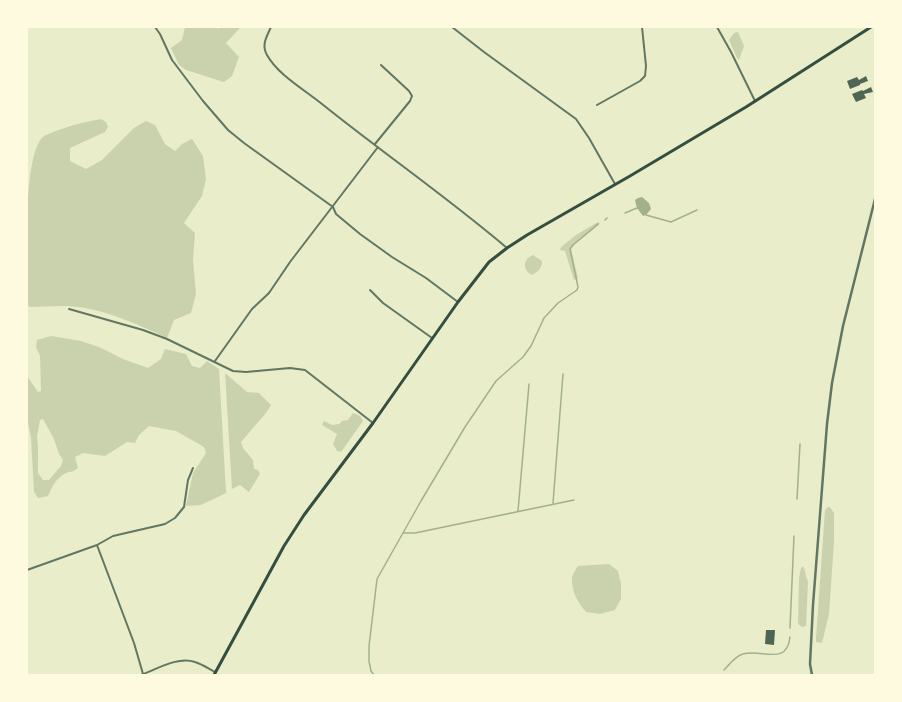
<!DOCTYPE html>
<style>
body{margin:0}
#map{position:relative;width:902px;height:702px;overflow:hidden;background:#e9edc9;font-family:Roboto,sans-serif}
canvas{display:block}
.frame{position:absolute;inset:0;border:28px solid #fefae0;pointer-events:none}
</style>
<div id="map">
<canvas width="902" height="702"></canvas>
<div class="frame"></div>
</div>
<script>
const g = document.querySelector('canvas').getContext('2d');
g.lineJoin = 'round';
function fill(path, color) {
  g.fillStyle = color;
  g.fill(path, 'evenodd');
}
function trace(path, color, width, dash) {
  g.strokeStyle = color;
  g.lineWidth = width;
  g.lineCap = dash ? 'butt' : 'round';
  g.setLineDash(dash || []);
  g.stroke(path);
}
const green = new Path2D(`
 M185 27H216L218 29 221 27 240 28 226 43 239 57 232 76 224 82 186 70 179 65 171 48 182 40Z
 M738 32 744 46 739 60 737 58 729 40 734 33Z
 M101 119 106 122 108 127 105 132 70 148V161L86 169 102 160 134 128 146 121 155 125 165 144 175 151 182 144 192 139 203 156 206 179 202 196 184 223 195 233 193 260 196 294 191 313 174 320 167 338C139 325 109 311 79 307 63 305 45 307 29 307L27 303C27 273 22 155 43 137 45 135 49 134 51 133 68 126 84 122 101 119Z
 M598 222 600 224 574 245 571 249 578 278 574 280 565 251 560 250 561 247 576 235Z
 M533 255 542 261C542 269 538 271 532 275 522 270 523 259 533 255Z
 M51 336 81 341 99 347 123 359 148 368 161 359 165 349 186 354 192 366 200 368 207 361 219 369 226 493 201 505 186 506 193 473 206 453 204 447 176 431 149 426 139 435 135 443 127 442 105 456 83 453 75 457 78 468C72 473 71 471 66 473 56 478 52 487 48 496L38 498 34 492 31 438 27 417V376L38 392 41 391 40 356 36 347 37 340ZM43 419 54 439 59 454 63 460 61 466 49 480H43L38 473V447L37 436 40 420Z
 M225 373 247 392 259 393 271 405 266 413 241 442 243 448 253 460 254 469 258 470 260 474 249 492 240 485 232 489Z
 M353 413 360 416 363 421 341 452 337 451 333 444 337 434 322 425 324 421 332 425 339 424 342 421 348 420Z
 M828 507H830L834 513V542L829 614 822 643 816 642V638L825 510Z
 M609 564 618 571 621 584V599L615 610 600 614 586 612C578 603 571 591 572 577 573 574 576 569 578 566Z
 M803 566C806 571 805 576 808 581L806 626 802 627 798 624 799 578 801 568Z`);
const water = new Path2D(`
 M642 197 649 203 651 209 646 215 643 216 637 208 635 200 638 198Z`);
const stream = new Path2D(`
 M625 213 637 208
 M646 215 671 222 697 210
 M605 220 607 218
 M797 499 800 444
 M553 503 563 374
 M518 511 529 384
 M403 533H415L574 500
 M790 628 794 536
 M724 670C729 665 735 656 743 654 760 648 787 667 790 637
 M374 675 371 671 369 661V646L377 579 421 501 465 427 496 381 523 357 531 346 544 318 558 303 577 290 578 287 570 249 573 245 598 224`);
const building = new Path2D(`
 M866 76 868 81 860 84V85L850 89 847 81 857 77 859 80Z
 M871 87 873 92 864 94 866 98 856 102 852 94 862 90 863 91Z
 M766 630H775L774 645 765 644Z`);
const minor = new Path2D(`
 M155 27 160 34 172 60 203 101 228 130 244 143 333 207 336 214 360 234 392 257 426 278 458 302
 M271 27C267 36 261 45 267 55 278 75 305 90 322 104 383 153 447 197 507 248
 M452 27 484 52 576 119 589 138 615 184
 M717 27 731 52 755 101
 M597 105 640 81 645 76 646 66 642 27
 M375 144 410 101 412 96 409 91 381 65
 M370 290 383 303 432 338
 M69 309 143 330 167 339 233 371 246 372 290 368 305 370 373 423
 M215 361 252 309 269 293 290 262 378 147
 M97 545 134 643 143 674
 M27 570 97 545 113 536 165 524 175 518 184 507 188 480 193 468
 M141 675C157 669 178 656 195 662 202 664 209 669 215 672`);
const tertiary = new Path2D(`
 M812 675 810 664 813 605 827 424 832 383 843 326 875 199`);
const secondary = new Path2D(`
 M214 675 284 546 304 515 373 423 458 302 489 262 507 248 527 235 630 176 746 107 871 27`);
fill(green, '#cad2ad');
fill(water, '#a3b18a');
trace(stream, '#a3b18a', 1.5);
fill(building, '#4f6655');
trace(minor, '#617663', 2);
trace(tertiary, '#617663', 2.5);
trace(secondary, '#344e41', 3);
</script>
